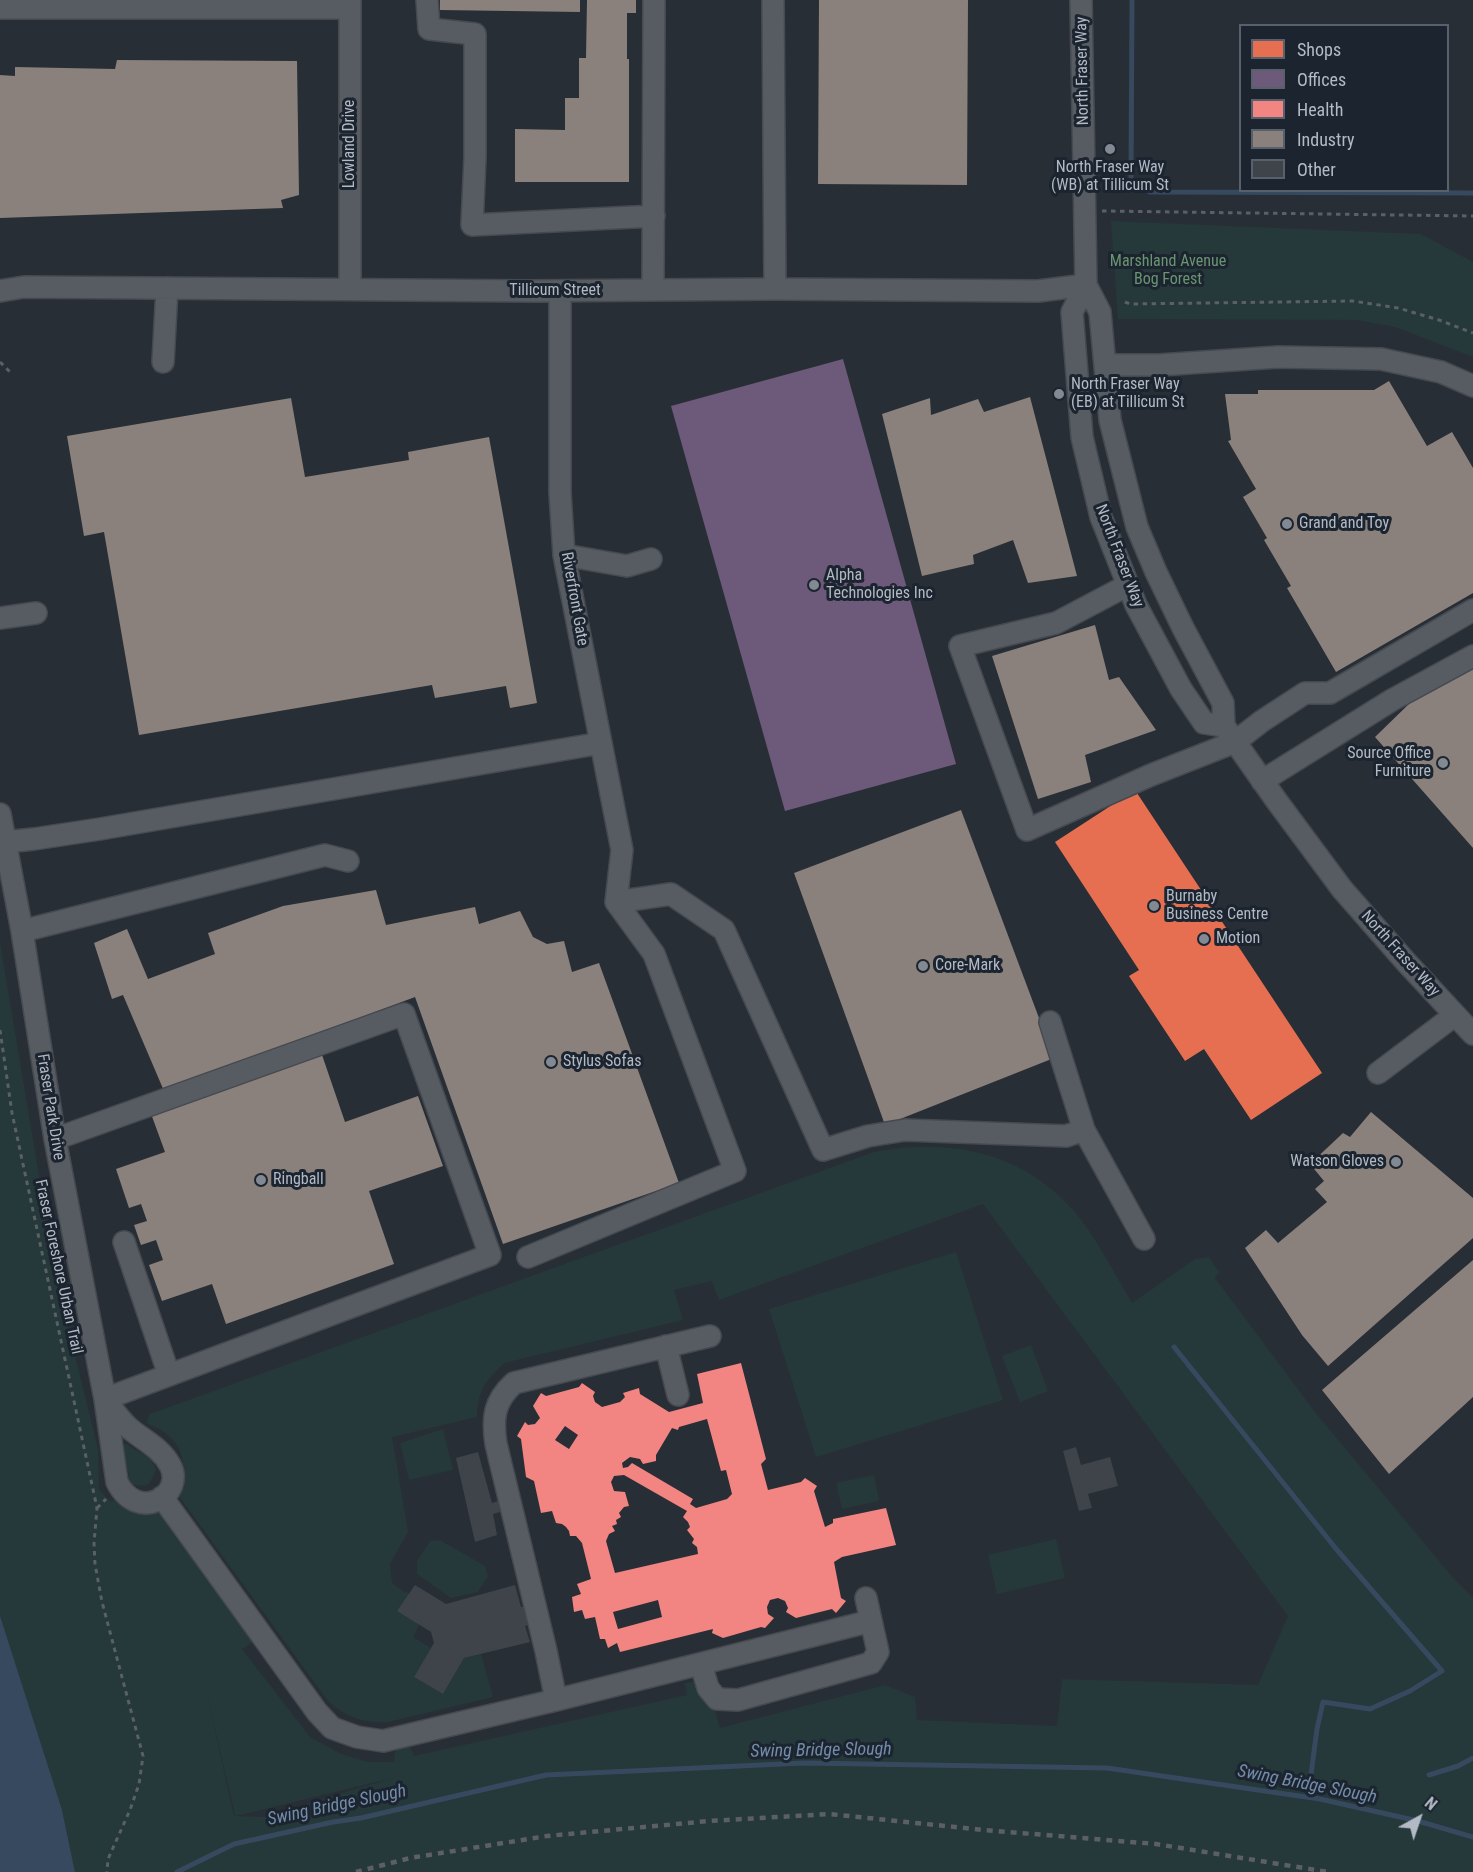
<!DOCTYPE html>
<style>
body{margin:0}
#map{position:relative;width:1473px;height:1872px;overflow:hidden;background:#282e35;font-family:"Roboto Condensed",sans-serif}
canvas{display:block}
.legend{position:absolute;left:1239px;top:24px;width:210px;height:168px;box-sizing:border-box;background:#1c242f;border:2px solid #58606b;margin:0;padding:8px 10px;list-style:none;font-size:18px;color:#b2bac6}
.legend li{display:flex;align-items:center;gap:12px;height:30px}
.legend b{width:30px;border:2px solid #58606b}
.north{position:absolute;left:1389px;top:1788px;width:60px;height:60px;-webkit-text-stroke:4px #1c242f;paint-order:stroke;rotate:40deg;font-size:16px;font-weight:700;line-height:24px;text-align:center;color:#b2bac6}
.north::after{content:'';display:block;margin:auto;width:21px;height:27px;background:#b2bac6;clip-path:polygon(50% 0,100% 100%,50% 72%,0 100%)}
</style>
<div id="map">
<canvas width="1473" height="1872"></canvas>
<ul class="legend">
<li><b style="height:16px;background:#e76f51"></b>Shops</li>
<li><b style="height:16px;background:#6d597a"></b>Offices</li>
<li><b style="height:16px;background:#f28482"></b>Health</li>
<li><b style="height:16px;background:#8a817c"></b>Industry</li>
<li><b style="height:16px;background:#3f444a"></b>Other</li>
</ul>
<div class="north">N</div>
</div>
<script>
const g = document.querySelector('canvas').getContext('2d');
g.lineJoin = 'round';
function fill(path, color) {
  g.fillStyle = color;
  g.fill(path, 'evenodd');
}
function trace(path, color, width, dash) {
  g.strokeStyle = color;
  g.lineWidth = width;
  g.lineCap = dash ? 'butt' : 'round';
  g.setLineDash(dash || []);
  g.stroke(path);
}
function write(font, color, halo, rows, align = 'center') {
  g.font = font + ' "Roboto Condensed",sans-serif';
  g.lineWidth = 6;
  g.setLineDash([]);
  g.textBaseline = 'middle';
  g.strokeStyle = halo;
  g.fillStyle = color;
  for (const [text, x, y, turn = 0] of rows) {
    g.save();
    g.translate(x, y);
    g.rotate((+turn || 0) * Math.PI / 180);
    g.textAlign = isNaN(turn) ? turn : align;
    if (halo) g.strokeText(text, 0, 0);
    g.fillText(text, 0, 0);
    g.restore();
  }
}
const green = new Path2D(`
 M1111 221 1421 234 1473 262V357L1395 327 1356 320 1118 319Z
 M0 943 57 1282 98 1449 99 1490 111 1502 113 1500C117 1502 121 1506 125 1508 138 1513 151 1508 163 1516L254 1641 242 1649 310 1737 341 1754 368 1762H394L396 1745 408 1743 414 1756 687 1695 685 1683 706 1680 720 1728 885 1685 915 1697 917 1720 1057 1726 1062 1679 1258 1685 1288 1616 983 1204 719 1300 712 1281 674 1290 683 1320 504 1363C486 1380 477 1392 477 1417L392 1437 408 1532 390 1564 392 1583 404 1592 409 1593 419 1625 413 1637 431 1648 414 1677 443 1694 464 1658 481 1654 493 1697 388 1722C362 1723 348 1718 328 1701L178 1495C189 1460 183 1437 146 1423L150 1414 874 1152C949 1138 1021 1151 1074 1211 1097 1238 1114 1273 1132 1303L1195 1259 1209 1257 1219 1272 1215 1278 1315 1412 1454 1579 1473 1598V1872H75L62 1810 0 1702ZM207 1694 235 1815V1816H234ZM393 1778 263 1817 236 1816Z
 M956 1252 1003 1400 816 1457 769 1309Z
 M1031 1345 1048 1391 1020 1402 1002 1356Z
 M443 1429 453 1470 409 1480 400 1443Z
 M125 1444H127C139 1455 149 1451 156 1470L149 1484 144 1486 131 1485 123 1450 122 1446Z
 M874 1475 879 1501 842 1509 836 1483Z
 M1056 1539 1065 1578 997 1594 988 1555Z
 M440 1540 485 1566 488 1576 478 1592 451 1598 417 1574V1561L430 1541Z`);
const water = new Path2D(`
 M0 1616 62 1810 75 1872H0Z`);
const shops = new Path2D(`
 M1135 790 1322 1073 1251 1120 1204 1049 1185 1061 1129 976 1139 970 1055 842Z`);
const offices = new Path2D(`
 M843 359 956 764 785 811 671 406Z`);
const health = new Path2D(`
 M741 1363 766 1459 761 1464 768 1490 801 1482 805 1478 817 1486 814 1491 825 1527 833 1523V1519L886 1508 896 1545 842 1557 834 1562 841 1598 846 1601 836 1613 832 1609 796 1618 786 1612 788 1608 785 1601 778 1598 770 1600 767 1607 768 1614 774 1618 765 1628 761 1627 723 1638 712 1633 713 1629 620 1652 617 1643 608 1648 605 1639H600L595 1617 585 1619 582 1610 574 1612 572 1597 581 1594 577 1584 591 1579 582 1543 576 1536H570L569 1531 566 1527 562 1524 556 1523 552 1511 541 1513 534 1481 526 1477 521 1439 517 1436 525 1422 528 1425 535 1424 540 1418 533 1406 541 1393 546 1396 579 1387 582 1383 595 1392 593 1396 595 1402 602 1407 620 1402 625 1397 623 1393 639 1388 640 1394 669 1412 703 1403 697 1374ZM707 1419 721 1471 726 1470 732 1494 727 1499 696 1508 690 1504 693 1499 632 1463 628 1467 623 1468 622 1463 630 1457 640 1459 643 1464 656 1461V1455L672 1428 678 1430 679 1427ZM565 1426 578 1435 569 1449 555 1440ZM624 1475 687 1511 683 1517 688 1522 690 1527 687 1530 694 1539 692 1543 697 1547 698 1554 615 1573 606 1541 609 1534 615 1531 612 1526 617 1524 616 1520 621 1517 619 1513 624 1507 629 1506 625 1492 614 1491 611 1482 614 1476ZM658 1600 662 1617 618 1629 613 1612Z`);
const industry = new Path2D(`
 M440 0H580V12L440 10Z
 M587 0H636V13H627V59H629V182H515V129L565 130V98H579V58H586Z
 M819 0H968L967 185 818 184Z
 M117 60 297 61 299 195 281 200 283 208 0 218V75L15 76V67L115 69Z
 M1389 381 1427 446 1452 432 1473 468V593L1336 672 1287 588 1291 586 1264 540 1267 538 1243 497 1256 489 1228 441 1231 440 1225 394H1258V390H1374Z
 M1030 397 1077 576 1028 583 1013 540 973 555 974 564 922 576 882 414 930 398 931 415 978 399 984 412Z
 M291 398 305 477 409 460 408 452 489 437 537 703 510 708 506 686 435 698 432 685 139 735 104 532 84 536 67 436Z
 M1095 625 1109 680 1119 677 1156 730 1085 755 1091 782 1038 799 992 656Z
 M1473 667V848L1375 737 1412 701Z
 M961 810 1054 1058 885 1125 794 873Z
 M376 890 386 925 475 907 479 924 520 911 533 937 547 944 564 941 572 972 599 963 679 1183 503 1244 415 997 164 1091 123 995 112 999 94 943 127 929 148 979 215 954 208 933 283 906Z
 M321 1052 345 1122 418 1096 443 1166 369 1191 394 1264 226 1324 212 1284 162 1301 149 1265 163 1260 156 1240 141 1245 134 1225 147 1221 141 1204 129 1208 116 1169 165 1152 150 1111Z
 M1371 1112 1473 1198V1238L1328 1366 1302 1335 1245 1248 1266 1230 1278 1243 1327 1202 1315 1189 1324 1181 1310 1164 1343 1133 1350 1137Z
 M1473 1260V1397L1389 1474 1322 1390Z`);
const stream = new Path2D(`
 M1132 0 1131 179 1139 187 1150 192 1473 193
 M1174 1347 1337 1550 1442 1671 1410 1691 1370 1709 1323 1702 1317 1729 1308 1797
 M1429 1775 1458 1766 1473 1758
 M177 1872 234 1844 333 1822 361 1818 546 1775 804 1763 1107 1768 1320 1799 1418 1821 1473 1837`);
const building = new Path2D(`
 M1076 1447 1081 1465 1110 1457 1118 1486 1088 1494 1092 1508 1079 1511 1063 1451Z
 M478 1452 492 1503 498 1501 500 1512 493 1514 497 1535 475 1542 456 1458Z
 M415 1585 446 1604 515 1585 521 1607 528 1606 532 1623 525 1626 530 1642 464 1658 443 1694 414 1677 434 1643 431 1632 397 1611Z`);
const path = new Path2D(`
 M1102 211 1473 216
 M1125 302 1130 304 1353 301 1398 308 1439 320 1473 333
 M0 362 10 372
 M0 1030 12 1113 97 1508 94 1543 95 1564 102 1602 143 1756 139 1784 130 1810 108 1859 107 1872
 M97 1508 106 1499`);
const minor = new Path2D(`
 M350 0V289
 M427 0 429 29 475 34V157L472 225 654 216
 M773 0 775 289
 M1081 0 1086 285 1072 312 1082 437 1101 517 1136 605 1181 689 1204 723 1224 726
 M0 8H350
 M1086 285 1100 312 1110 420 1137 527 1156 572 1183 628 1223 703 1224 726 1276 800 1342 889 1406 962 1473 1034
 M653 289 654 0
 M0 291 24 287 530 291 775 289 1038 291 1086 285
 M560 291V493L564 555 622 850 616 902
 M163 362 167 288
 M1105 365H1159L1278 357 1381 359 1441 372 1473 386
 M564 555 627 566 651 559
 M1128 585 1056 623 960 646 1027 830 1151 775 1235 742 1262 721 1305 693H1330L1473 610
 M0 618 36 613
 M1262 781 1392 700 1473 656
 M0 814 22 931 55 1139 105 1399 117 1482C138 1524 186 1495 170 1465 161 1448 143 1440 129 1428 120 1420 112 1409 105 1399
 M5 842 34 839 100 829 601 743
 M616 902 671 894 724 930 823 1150 868 1136 905 1130 1066 1136 1084 1130 1144 1239
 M22 931 325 855 348 861
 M1050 1022 1084 1130
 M1378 1073 1455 1015
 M55 1139 404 1014 490 1255 105 1399
 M124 1242 169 1375
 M528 1257 735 1171 654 954 616 902
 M666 1346 678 1395
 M162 1497 317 1712 332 1728 357 1737 383 1741 556 1700 871 1621
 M701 1664 708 1688 717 1699 738 1700 871 1663 878 1652 866 1598
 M556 1700 546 1651 496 1444C492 1418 494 1401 514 1383L710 1336`);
const rail = new Path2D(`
 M356 1872 410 1858 547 1836 709 1821 829 1814 984 1830 1156 1844 1328 1872`);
const markers = [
 [1110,149,6,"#828993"],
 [1059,394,6,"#828993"],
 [1287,524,6,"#828993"],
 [814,585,6,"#828993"],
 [1443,763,6,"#828993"],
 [1154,906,6,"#828993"],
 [1204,939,6,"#828993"],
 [923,966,6,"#828993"],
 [551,1062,6,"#828993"],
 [1396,1162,6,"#828993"],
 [261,1180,6,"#828993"]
];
const streetNames = [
 ["North Fraser Way",1083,71,-91],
 ["Lowland Drive",350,144,-90],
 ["Tillicum Street",555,291],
 ["North Fraser Way",1119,556,69],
 ["Riverfront Gate",574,599,80],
 ["North Fraser Way",1400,954,48],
 ["Fraser Park Drive",50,1107,81],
 ["Fraser Foreshore Urban Trail",58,1267,78]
];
const poiNames = [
 ["North Fraser Way",1110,168,"center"],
 ["(WB) at Tillicum St",1110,186,"center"],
 ["North Fraser Way",1071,385],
 ["(EB) at Tillicum St",1071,403],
 ["Grand and Toy",1299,524],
 ["Alpha",826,576],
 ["Technologies Inc",826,594],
 ["Source Office",1431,754,"right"],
 ["Furniture",1431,772,"right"],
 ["Burnaby",1166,897],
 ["Business Centre",1166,915],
 ["Motion",1216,939],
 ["Core-Mark",935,966],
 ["Stylus Sofas",563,1062],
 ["Watson Gloves",1384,1162,"right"],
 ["Ringball",273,1180]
];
const parkNames = [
 ["Marshland Avenue",1168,262],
 ["Bog Forest",1168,280]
];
const waterNames = [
 ["Swing Bridge Slough",821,1751,-1],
 ["Swing Bridge Slough",1307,1785,11],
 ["Swing Bridge Slough",337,1806,-12]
];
fill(green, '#25383a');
fill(water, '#37495f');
fill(shops, '#e76f51');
fill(offices, '#6d597a');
fill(health, '#f28482');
fill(industry, '#8a817c');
trace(stream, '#37495f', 5);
fill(building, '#3f444a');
trace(minor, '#464a50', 24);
trace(path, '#5b6066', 3, [4.5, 4.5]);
trace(minor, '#575c63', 21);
trace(rail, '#5c6066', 4.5, [6, 6]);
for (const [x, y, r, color] of markers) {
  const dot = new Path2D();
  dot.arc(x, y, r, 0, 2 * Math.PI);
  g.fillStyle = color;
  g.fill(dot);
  trace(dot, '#1c242f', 2);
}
write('16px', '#b2bac6', '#1c242f', streetNames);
write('16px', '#b2bac6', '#1c242f', poiNames, 'left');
write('16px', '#699672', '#1c242f', parkNames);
write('italic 18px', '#738ca9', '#1c242f', waterNames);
</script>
